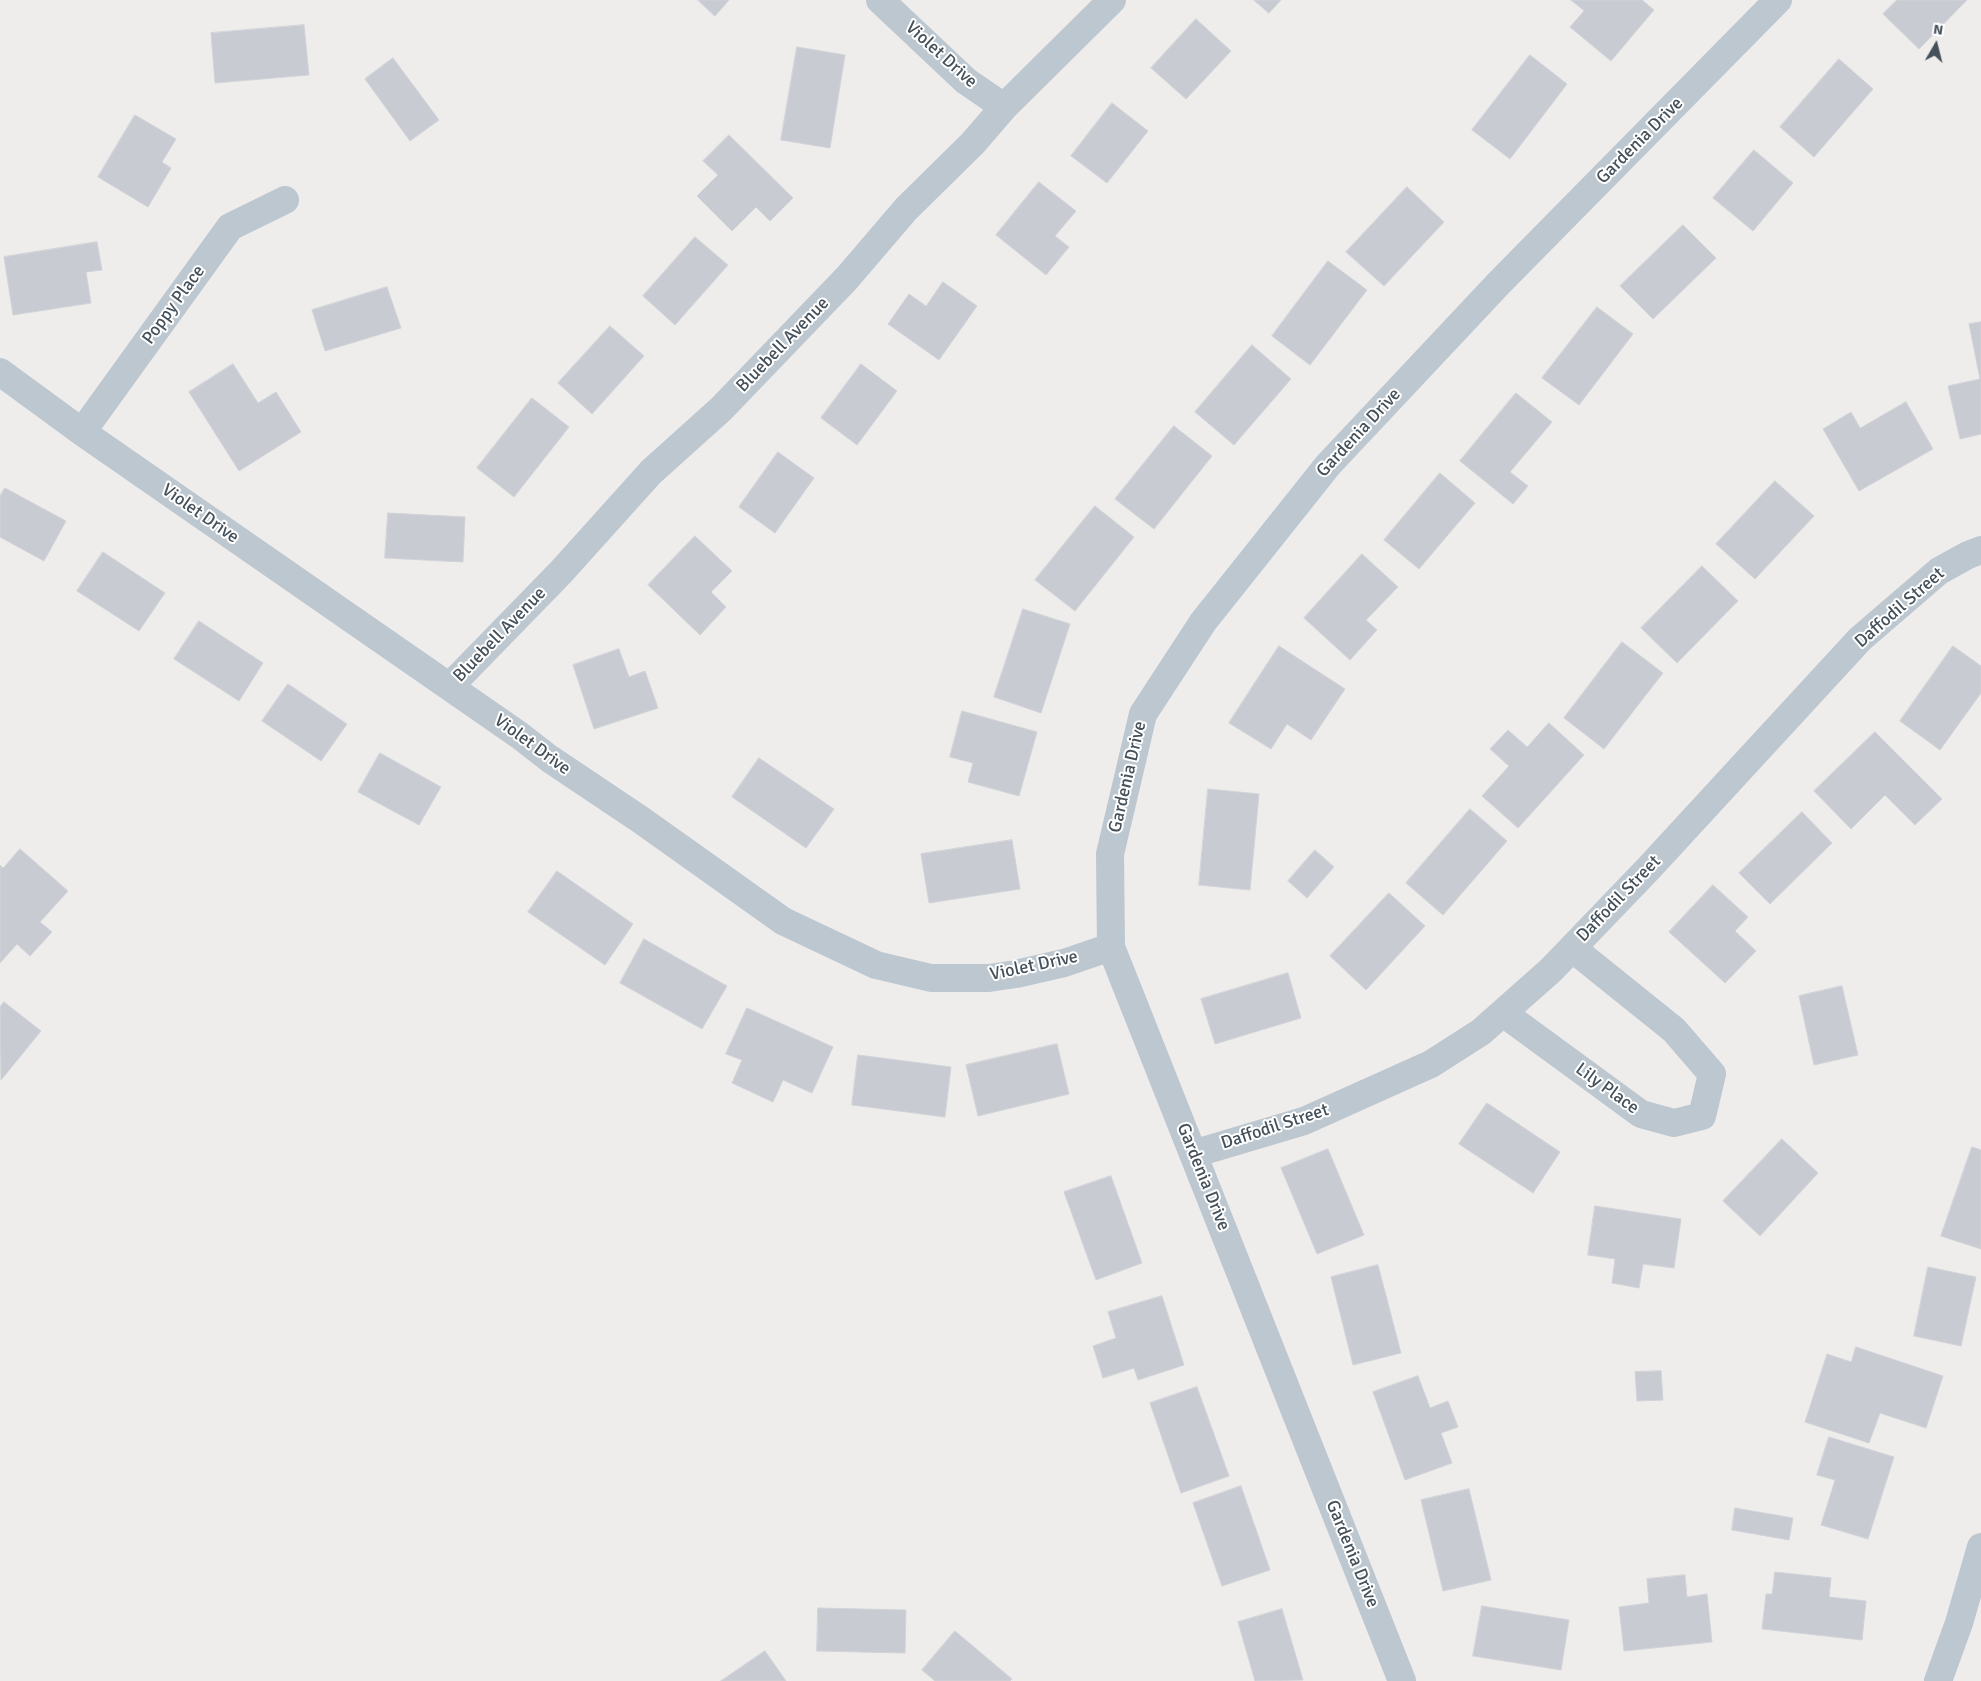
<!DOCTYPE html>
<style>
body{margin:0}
#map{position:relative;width:1981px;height:1681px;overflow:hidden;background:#efecec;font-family:Signika,sans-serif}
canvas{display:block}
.north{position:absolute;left:1911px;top:20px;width:50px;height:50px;-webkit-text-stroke:4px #fff;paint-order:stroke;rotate:8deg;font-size:14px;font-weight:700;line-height:20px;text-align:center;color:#44505a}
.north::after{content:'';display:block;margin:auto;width:18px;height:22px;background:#44505a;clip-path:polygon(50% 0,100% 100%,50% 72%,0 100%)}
</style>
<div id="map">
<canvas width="1981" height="1681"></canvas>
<div class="north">N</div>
</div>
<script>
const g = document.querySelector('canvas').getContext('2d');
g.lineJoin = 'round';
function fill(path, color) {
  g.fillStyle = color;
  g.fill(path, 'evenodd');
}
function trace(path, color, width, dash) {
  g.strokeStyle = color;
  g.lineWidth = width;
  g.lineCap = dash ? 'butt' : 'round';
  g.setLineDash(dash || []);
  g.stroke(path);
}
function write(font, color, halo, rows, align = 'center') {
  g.font = font + ' Signika,sans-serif';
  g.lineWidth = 4;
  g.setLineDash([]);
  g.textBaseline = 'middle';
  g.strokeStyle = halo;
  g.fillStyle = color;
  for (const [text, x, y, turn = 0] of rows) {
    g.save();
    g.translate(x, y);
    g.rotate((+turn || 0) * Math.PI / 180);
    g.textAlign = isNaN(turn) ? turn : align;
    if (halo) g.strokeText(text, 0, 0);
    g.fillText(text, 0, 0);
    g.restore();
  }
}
const building = new Path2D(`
 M698 0H729L715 16Z
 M1254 0H1281L1269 13Z
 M1571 0H1642L1654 10 1611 61 1570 27 1584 11Z
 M1897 0H1967L1919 49 1883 14Z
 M1196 19 1231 51 1186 99 1151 68Z
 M304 25 309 75 215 83 211 33Z
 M797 47 845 55 830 148 781 140Z
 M1530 55 1567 84 1510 159 1472 130Z
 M393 58 439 120 410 141 365 79Z
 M1839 59 1873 89 1814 157 1780 127Z
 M1112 103 1148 131 1107 183 1071 156Z
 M135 115 176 139 162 162 171 168 148 207 98 177Z
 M729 135 793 198 770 221 756 207 732 231 697 196 718 175 703 161Z
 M1754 150 1793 183 1753 231 1713 198Z
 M1039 182 1076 211 1055 236 1069 247 1046 275 996 235Z
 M1407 187 1444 222 1384 286 1346 252Z
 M1683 225 1716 258 1653 319 1620 286Z
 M695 237 728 265 675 325 643 296Z
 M97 242 102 270 86 272 91 303 13 315 4 257Z
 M1328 261 1367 290 1310 365 1272 336Z
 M943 282 977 306 939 360 888 324 909 294 926 306Z
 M387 287 401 328 325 351 312 310Z
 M1597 307 1633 334 1579 405 1542 378Z
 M1981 322V434L1960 439 1948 386 1980 379 1969 324Z
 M610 326 644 356 592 414 558 383Z
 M1252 345 1291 379 1234 445 1195 412Z
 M233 364 258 403 276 392 301 432 239 471 189 392Z
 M861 364 897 391 857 445 821 418Z
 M1516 393 1552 422 1510 472 1528 486 1513 504 1460 461Z
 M532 398 569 427 514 497 477 468Z
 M1906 402 1933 449 1859 491 1823 429 1851 412 1860 428Z
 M1174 426 1212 456 1154 529 1115 499Z
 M778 452 814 478 775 533 739 507Z
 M1440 473 1475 503 1419 569 1384 540Z
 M1775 481 1814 516 1755 579 1716 544Z
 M5 488 66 521 44 561 0 537V496Z
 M1095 506 1134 537 1075 611 1035 580Z
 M388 513 465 517 463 562 385 558Z
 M695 536 732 571 711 592 726 607 700 635 648 585Z
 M103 552 165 593 139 631 77 591Z
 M1362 554 1398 587 1366 620 1377 630 1350 660 1304 618Z
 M1702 566 1738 601 1677 663 1641 628Z
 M1023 609 1070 624 1041 713 994 697Z
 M199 621 263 663 239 701 174 659Z
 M1622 642 1663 673 1604 749 1564 718Z
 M1279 646 1345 689 1311 740 1287 724 1271 749 1229 723Z
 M1953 646 1981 666V693L1940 750 1900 721Z
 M619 649 629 677 645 671 658 708 594 729 573 665Z
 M288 684 347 724 321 761 262 721Z
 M962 711 1037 732 1019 796 968 782 973 763 950 757Z
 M1549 723 1584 755 1518 828 1482 796 1509 766 1490 749 1508 730 1527 747Z
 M1875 732 1942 799 1915 825 1885 795 1851 829 1814 791Z
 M380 753 441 787 419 825 358 792Z
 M759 758 834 809 806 848 732 797Z
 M1208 789 1259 794 1250 890 1199 885Z
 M1470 809 1507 841 1443 915 1406 883Z
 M1802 812 1832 843 1770 904 1739 873Z
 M1012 840 1020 889 929 903 921 854Z
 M20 849 68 891 40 922 52 932 30 956 17 944 0 963V865L3 868Z
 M1315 850 1334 867 1307 898 1288 881Z
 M557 871 633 924 605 965 528 912Z
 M1713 885 1748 917 1735 931 1756 951 1725 983 1669 932Z
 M1389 893 1425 926 1366 990 1330 956Z
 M644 939 727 986 702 1029 620 983Z
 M1288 973 1301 1018 1215 1044 1201 999Z
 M1842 986 1858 1055 1814 1065 1799 996Z
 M4 1002 41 1031 1 1080 0 1007Z
 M747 1008 833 1047 812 1093 783 1080 773 1102 732 1083 742 1060 726 1054Z
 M1057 1044 1069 1094 978 1116 966 1065Z
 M858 1055 951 1067 945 1117 852 1105Z
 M1487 1103 1560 1152 1533 1193 1459 1144Z
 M1782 1139 1818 1173 1760 1236 1723 1201Z
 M1972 1147 1981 1150V1249L1941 1236Z
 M1328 1149 1364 1235 1317 1254 1281 1168Z
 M1111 1176 1142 1263 1096 1280 1064 1192Z
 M1595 1206 1681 1219 1674 1268 1643 1264 1639 1288 1612 1283 1615 1259 1588 1255Z
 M1378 1265 1401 1353 1353 1365 1331 1277Z
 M1928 1267 1976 1277 1961 1346 1914 1336Z
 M1162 1296 1184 1365 1138 1380 1134 1368 1103 1378 1093 1346 1116 1338 1108 1312Z
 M1856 1347 1943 1376 1926 1428 1880 1413 1869 1443 1805 1422 1827 1354 1851 1362Z
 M1661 1371 1663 1400 1637 1401 1635 1372Z
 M1418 1376 1430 1408 1448 1401 1458 1427 1441 1433 1452 1463 1405 1480 1373 1392Z
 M1197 1387 1229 1476 1181 1493 1150 1403Z
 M1829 1437 1894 1457 1868 1539 1821 1525 1835 1480 1817 1475Z
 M1241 1486 1270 1570 1222 1586 1193 1503Z
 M1469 1489 1491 1580 1443 1591 1421 1500Z
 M1735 1508 1793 1518 1789 1540 1732 1530Z
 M1775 1572 1831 1578 1829 1597 1866 1601 1862 1640 1762 1629 1766 1594H1772Z
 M1685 1575 1687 1597 1707 1594 1712 1642 1624 1651 1619 1607 1649 1603 1647 1579Z
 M1482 1606 1569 1620 1561 1670 1473 1656Z
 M818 1608 906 1610 905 1653 817 1651Z
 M1282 1609 1303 1680 1255 1681 1238 1622Z
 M955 1631 1012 1679 1010 1681H935L922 1670Z
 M765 1651 786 1681H721Z`);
const minor = new Path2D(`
 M880 0 966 81 1004 107
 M0 372 82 432 519 735 550 759 641 820 783 921 876 965 931 978H989L1016 974 1064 963 1111 947
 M82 432 230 227 285 200
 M450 686 561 572 651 472 721 409 847 278 906 209 973 143 1004 107 1112 0
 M1503 1013 1641 1114 1674 1123 1702 1116 1712 1074 1674 1030 1572 948
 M1193 1154 1304 1121 1431 1064 1481 1032 1551 970 1649 868 1860 639 1939 571 1968 555 1981 550
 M1402 1681 1111 947 1110 854 1143 714 1203 622 1328 465 1499 283 1778 0
 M1938 1681 1959 1623 1981 1547`);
const streetNames = [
 ["Violet Drive",941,55,42],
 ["Gardenia Drive",1640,141,-45],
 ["Poppy Place",174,305,-54],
 ["Bluebell Avenue",783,345,-46],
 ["Gardenia Drive",1359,433,-47],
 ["Violet Drive",200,514,35],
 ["Daffodil Street",1900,608,-41],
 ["Bluebell Avenue",500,635,-46],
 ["Violet Drive",532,745,36],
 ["Gardenia Drive",1128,777,-77],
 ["Daffodil Street",1619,899,-46],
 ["Violet Drive",1034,966,-12],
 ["Lily Place",1607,1089,36],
 ["Daffodil Street",1275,1127,-18],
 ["Gardenia Drive",1203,1177,68],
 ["Gardenia Drive",1352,1554,68]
];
fill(building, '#c9cbd2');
trace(building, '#d0d3d8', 1);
trace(minor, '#bcc7cf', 28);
write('18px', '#44505a', '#fff', streetNames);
</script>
